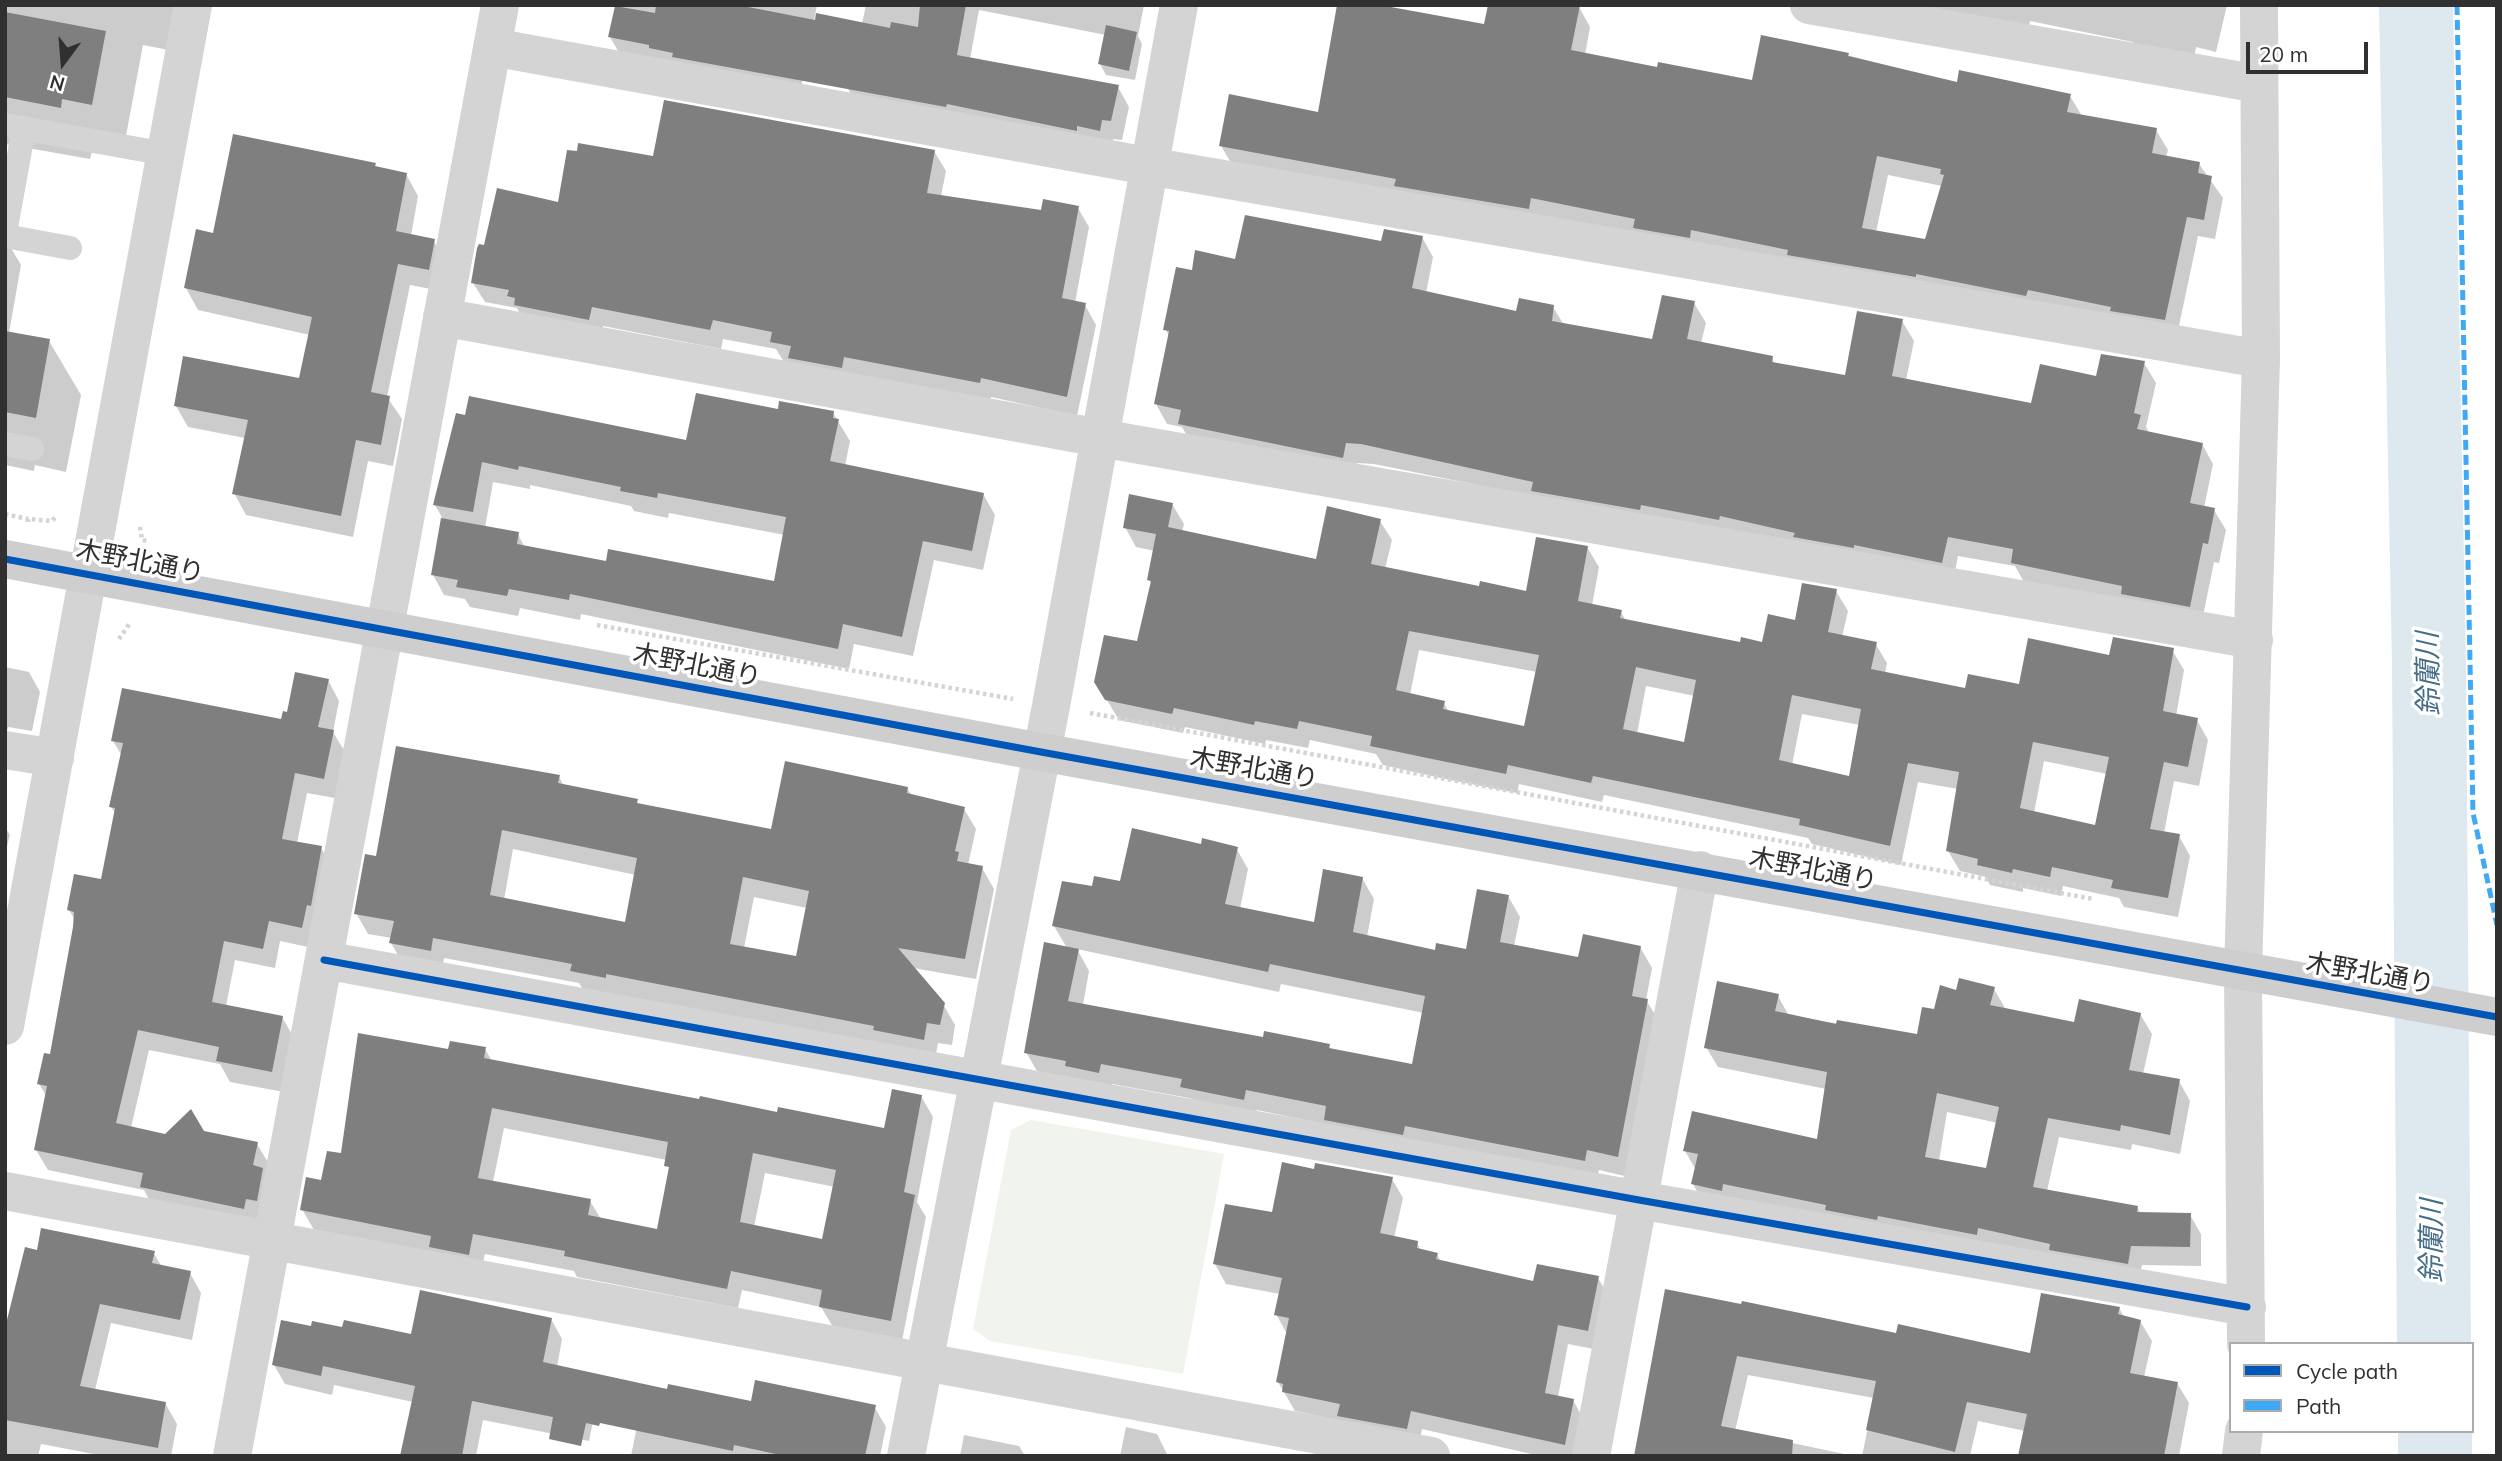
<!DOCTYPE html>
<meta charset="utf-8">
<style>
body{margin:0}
#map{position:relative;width:2502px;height:1461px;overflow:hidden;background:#fff;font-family:Mulish,sans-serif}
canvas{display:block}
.frame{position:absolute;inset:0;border:7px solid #303030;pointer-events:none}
.legend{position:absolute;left:2229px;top:1342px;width:245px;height:91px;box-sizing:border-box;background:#fff;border:2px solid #acacac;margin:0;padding:9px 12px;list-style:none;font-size:21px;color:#303030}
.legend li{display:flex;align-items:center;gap:14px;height:35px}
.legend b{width:35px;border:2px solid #acacac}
.north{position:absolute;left:28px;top:28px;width:70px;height:70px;-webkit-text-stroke:5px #fff;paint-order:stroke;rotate:196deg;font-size:19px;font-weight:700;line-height:28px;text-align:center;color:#303030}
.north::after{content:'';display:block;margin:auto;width:24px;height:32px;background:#303030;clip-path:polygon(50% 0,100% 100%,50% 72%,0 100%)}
.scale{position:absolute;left:2246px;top:42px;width:122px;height:32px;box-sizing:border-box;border:4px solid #303030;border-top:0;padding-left:9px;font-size:21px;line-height:24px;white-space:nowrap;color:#303030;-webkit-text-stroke:5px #fff;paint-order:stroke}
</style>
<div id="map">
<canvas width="2502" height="1461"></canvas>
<div class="frame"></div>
<ul class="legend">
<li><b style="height:9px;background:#0057b8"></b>Cycle path</li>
<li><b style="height:9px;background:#3fa9f5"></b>Path</li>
</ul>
<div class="north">N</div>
<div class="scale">20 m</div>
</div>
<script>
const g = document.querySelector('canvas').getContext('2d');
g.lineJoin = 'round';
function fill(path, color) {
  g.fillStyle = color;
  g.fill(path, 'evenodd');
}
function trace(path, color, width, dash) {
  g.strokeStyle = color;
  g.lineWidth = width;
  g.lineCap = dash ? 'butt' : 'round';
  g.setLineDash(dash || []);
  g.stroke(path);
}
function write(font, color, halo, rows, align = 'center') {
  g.font = font + ' Mulish,"Noto Sans JP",sans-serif';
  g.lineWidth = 7;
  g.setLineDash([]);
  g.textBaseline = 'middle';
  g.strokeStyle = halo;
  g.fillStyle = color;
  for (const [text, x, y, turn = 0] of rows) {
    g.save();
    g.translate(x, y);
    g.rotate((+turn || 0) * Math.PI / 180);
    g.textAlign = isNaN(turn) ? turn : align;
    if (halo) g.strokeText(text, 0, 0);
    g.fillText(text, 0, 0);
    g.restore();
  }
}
const green = new Path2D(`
 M1031 1120 1224 1154 1183 1374 990 1341 973 1329 1011 1130Z`);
const shadow = new Path2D(`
 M5 5H177L169 50 143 45 122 157 92 151 90 159 5 144Z
 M617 5H817L799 98 622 58 610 37Z
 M866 5H1144L1138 36 1142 44 1135 80 1106 75 1100 64 1106 35 979 10 970 59 1118 87 1129 107 1122 140 1113 139 1111 150 860 109 848 89Z
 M1900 5H2227L2216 52 2196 47 2194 59 2135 45 2133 42 2030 21 2028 31Z
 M1579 7 1590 27 1585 55 1659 70 1754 82 1847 55 1958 84 2070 96 2082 116 2156 130 2168 150 2166 157 2199 164 2223 198 2215 239 2198 236 2176 340 1233 166 1221 146 1319 114 1485 26ZM1888 175 1942 186 1926 241 1876 232Z
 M934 151 946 171 941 196 1042 212 1078 208 1089 227 1075 303 1085 305 1096 325 1077 416 991 397 990 401 784 362 776 349 723 339 721 349 603 326 600 339 521 316 517 308 485 302 473 283 485 247 559 204 655 158Z
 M375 165 377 169 406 174 418 196 411 236 433 240 446 262 441 291 410 285 387 397 402 419 393 466 368 461 353 537 246 515 234 493 245 438 188 427 176 406 300 380 310 335 198 310 186 288 215 235Z
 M1422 237 1433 257 1426 293 1518 313 1553 307 1564 325 1653 341 1694 303 1706 323 1701 343 1772 358 1775 364 1847 377 1902 321 1914 341 1906 380 2032 405 2144 363 2156 383 2146 427 2149 433 2202 444 2213 464 2204 508 2214 510 2226 530 2219 563 2214 562 2201 626 2024 582 2015 566 1958 556 1953 582 1374 464 1357 463 1354 478 1191 443 1182 427 1167 424 1156 404 1170 337 1165 329 1193 272 1237 261Z
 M5 238 21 265 9 333 49 341 81 395 66 472 35 465 34 471 5 465Z
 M779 411 833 413 850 441 845 466 983 494 995 515 983 570 934 560 913 656 854 644 849 669 581 614 580 620 520 608 518 616 470 607 465 599 444 595 433 575 444 521 435 505 457 415 687 442ZM493 482 530 489V485L631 506 634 511 668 518 669 513 785 535 775 583 607 563 525 548 518 534 485 528Z
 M1172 504 1184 524 1182 532 1317 561 1380 521 1392 540 1385 569 1480 588 1527 593 1587 547 1599 567 1592 606 1621 612 1626 621 1741 644H1764L1836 591 1848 611 1842 637 1875 643 1887 663 1885 674 1967 690 2020 686 2111 657 2172 650 2184 670 2176 716 2197 720 2208 740 2199 786 2174 781 2164 833 2179 836 2190 856 2178 917 2124 907 2119 898 2063 886 2061 896 2023 888V892L1990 885 1986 877 1960 871 1948 851 1958 789 1918 782 1901 865 1812 844 1808 838 1604 795 1602 802 1519 784 1517 793 1445 779 1383 765 1376 754 1310 740 1308 748 1266 740 1265 744 1185 727 1183 733 1119 720 1096 682 1138 643 1152 585 1149 580 1155 551 1136 547 1125 527ZM1419 650 1537 672 1526 728 1449 712 1444 703 1410 695ZM1646 686 1695 696 1686 744 1637 734ZM1802 714 1860 725 1851 779 1792 765ZM2044 761 2107 774 2097 827 2034 813Z
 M5 667 29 672 40 692 32 731 8 727 5 739Z
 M328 680 339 701 333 732 345 752 335 798 307 793 297 843 321 848 333 868 313 948 280 941 275 968 235 960 226 1006 282 1017 294 1038 284 1092 230 1082 220 1064 149 1050 131 1128 165 1136 257 1144 269 1164 268 1221 153 1207 144 1190 48 1170 36 1150 47 1097 39 1084 51 1056 75 920 69 910 102 881 116 814 111 807 122 756 113 741 282 721Z
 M559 777 564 786 636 800 639 805 772 831 907 788 912 796 964 809 976 829 968 865 982 868 994 889 976 979 913 968 943 1004 955 1025 952 1045 938 1043 935 1059 584 991 579 983 444 958 442 971 403 964 391 943 392 938 368 934 356 913 378 858ZM513 849 636 875 626 924 504 900ZM754 897 807 908 797 958 744 948Z
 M5 827 10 835 5 854Z
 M1202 846 1236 848 1248 869 1240 909 1315 924 1362 878 1374 899 1367 937 1436 952 1467 951 1508 896 1520 917 1514 946 1580 959 1640 947 1652 968 1646 1000 1659 1021 1629 1177 1599 1170 1596 1181 1257 1110 1255 1120 1189 1098 1112 1084 1111 1093 1038 1073 1026 1052 1067 948 1054 926 1094 888 1121 883ZM1077 949 1279 992 1281 984 1424 1013 1413 1066 1332 1051 1329 1045 1264 1040 1083 1005 1089 971Z
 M1994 989 2005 1008 2076 1025 2140 1014 2152 1034 2143 1074 2179 1081 2190 1101 2180 1154 2132 1144 2131 1150 2059 1137 2047 1191 2137 1207 2141 1214 2190 1215 2201 1234V1266L2142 1265 2138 1283 1704 1204 1693 1184 1696 1170 1685 1151 1818 1141 1826 1089 1718 1067 1706 1047 1778 996 1789 1016 1919 1036 1935 1012 1958 992ZM1947 1112 1998 1123 1987 1170 1939 1161Z
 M485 1049 492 1061 779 1114 885 1130 921 1096 933 1117 917 1202 926 1217 902 1341 833 1327 821 1307 742 1290 738 1308 577 1277 574 1271 485 1254 480 1275 314 1230 302 1209 342 1155 450 1051ZM504 1128 667 1160 670 1173 658 1231 601 1219 590 1201 493 1182ZM765 1173 835 1187 824 1241 754 1227Z
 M1315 1171 1392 1179 1403 1198 1394 1238 1417 1243 1421 1251 1437 1254 1441 1262 1534 1283 1598 1278 1609 1297 1599 1350 1568 1344 1558 1397 1573 1400 1584 1420 1577 1456H1540L1422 1429 1418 1448 1342 1421 1295 1411 1278 1382 1287 1334 1276 1314 1280 1294 1226 1284 1215 1264 1273 1214Z
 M38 1252H153L162 1267 190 1273 201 1293 192 1340 111 1323 95 1390 165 1403 177 1424 171 1456H104L41 1444 38 1456H5V1333Z
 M1666 1291 1898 1335 2031 1355 2119 1308 2124 1317 2140 1321 2152 1341 2144 1377 2177 1383 2189 1403 2179 1456H2020L2025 1431 1978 1421 1970 1456H1862L1874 1398 1748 1375 1735 1431 1854 1456H1636Z
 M551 1319 562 1339 557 1367 599 1393 589 1441 483 1420 476 1456H402L413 1402 334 1385 332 1395 285 1384 274 1365 312 1328 412 1336Z
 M645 1386 752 1403 874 1406 886 1427 880 1456H631Z
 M1126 1427 1157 1434 1168 1456H1120Z
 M964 1435 1019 1446 1025 1456H960Z`);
const river = new Path2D(`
 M2416 5 2429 664 2434 1344
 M2435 1431V1456`);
const building = new Path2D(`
 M656 5H738L815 20 816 13 890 28 891 22 918 27 920 5H966L957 55 1119 85 1111 121 1102 120 1100 131 1077 126V131L947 104 946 107 672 57 673 53 649 48V45L608 37 615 6 655 13Z
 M1337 5H1380L1484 24 1488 5H1580L1571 50 1657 67 1658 62 1752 80 1761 35 1849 53 1848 56 1957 82 1959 70 2071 94 2067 112 2157 128 2152 153 2200 162 2198 173 2212 176 2204 220 2187 217 2165 320 2110 311 2111 307 2028 290 2026 296 1916 274V277L1787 255 1788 250 1691 230 1690 238 1633 228 1635 219 1531 198 1529 209 1394 186 1396 179 1219 146 1229 94 1318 112ZM1877 156 1941 169 1940 174 1944 175 1925 239 1862 228Z
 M5 12 106 31 92 105 62 99 61 108 5 97Z
 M1106 25 1137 32 1129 71 1098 64Z
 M664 100 935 150 927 193 1041 210 1043 199 1079 206 1062 298 1086 303 1067 397 981 378 980 383 844 357 842 368 788 358 791 346 770 342 772 332 713 320 710 330 592 307 589 320 514 305 515 298 507 296 509 290 471 283 477 248 479 244 484 245 497 188 558 202 567 150 577 151 578 143 653 156Z
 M233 134 376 163 375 166 407 173 396 231 435 239 429 270 398 264 371 392 390 396 381 445 356 440 341 516 232 494 248 420 174 406 183 356 299 378 312 317 184 288 196 229 213 233Z
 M1245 215 1381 241 1384 229 1423 236 1412 288 1516 311 1519 298 1554 305 1552 321 1652 339 1662 295 1695 301 1687 339 1773 356 1772 362 1845 375 1857 311 1903 319 1892 376 2031 403 2040 364 2096 376 2101 354 2145 361 2134 413 2141 415 2137 429 2203 443 2190 503 2215 508 2208 544 2203 543 2190 607 2121 594 2122 586 2011 563 2013 549 1948 537 1942 563 1854 545V548L1793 537 1795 533 1720 516 1719 520 1641 505 1640 510 1531 491 1533 482 1361 444 1346 443 1343 458 1178 424 1181 410 1154 404 1169 331 1163 330 1176 267 1192 270 1195 250 1235 259Z
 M5 331 50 339 36 418 5 412Z
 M696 393 778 409 779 401 834 411 833 418 839 419 830 461 984 493 972 551 923 541 902 637 843 624 838 649 570 594 569 600 509 589 507 596 456 587 458 580 431 575 441 518 519 532 517 544 606 561 608 549 774 581 786 517 658 493 657 498 620 491 621 487 519 466 518 470 482 462 473 512 433 505 456 413 465 415 469 396 686 440Z
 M1129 494 1173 503 1168 527 1316 559 1327 506 1381 519 1371 564 1479 586 1480 581 1526 591 1536 537 1588 546 1578 601 1622 610 1620 618 1740 642 1741 637 1762 642 1768 614 1795 620 1802 583 1837 589 1828 632 1877 642 1871 669 1965 688 1968 674 2019 684 2028 638 2109 655 2113 637 2174 648 2163 711 2198 718 2188 767 2164 762 2150 829 2180 834 2168 898 2111 888 2113 880 2052 867 2050 877 2013 869 2012 873 1977 865 1978 859 1946 851 1959 772 1908 763 1890 846 1799 825 1800 819 1593 776 1591 783 1508 765 1506 774 1432 759 1370 746 1372 736 1299 721 1297 729 1255 721 1254 725 1174 708 1172 714 1105 700 1094 682 1104 635 1137 641 1151 581 1147 580 1156 534 1123 528ZM1409 631 1539 655 1524 726 1443 709 1445 701 1396 690ZM1636 667 1696 680 1684 742 1623 729ZM1792 695 1861 709 1849 776 1779 760ZM2033 742 2109 757 2095 825 2020 808Z
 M295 672 329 679 318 727 334 730 324 779 295 773 282 839 322 846 311 906 307 905 302 928 269 921 263 949 224 941 212 1002 283 1016 272 1072 216 1061 219 1047 138 1030 116 1123 165 1134 191 1109 204 1131 258 1142 253 1165 263 1168 257 1201 246 1199 244 1209 140 1187 143 1173 34 1150 47 1086 37 1084 44 1053 50 1054 73 927 74 912 67 910 74 874 101 879 115 808 109 807 123 743 111 741 122 688 281 719 283 711 287 712Z
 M396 746 560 775 558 783 638 799 637 803 771 829 785 761 908 787 907 793 965 807 955 851 959 852 957 861 983 866 965 959 898 948 945 1003 940 1025 927 1023 924 1040 873 1030 874 1026 606 974V978L570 971 572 964 433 938 431 951 389 943 394 921 354 914 365 854 376 856ZM502 830 637 858 625 922 490 895ZM743 877 809 891 796 956 730 944Z
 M1132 828 1201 844 1202 838 1238 847 1225 904 1314 922 1323 869 1363 877 1353 932 1435 950 1436 943 1466 949 1477 889 1509 895 1500 942 1578 957 1583 934 1641 946 1632 996 1648 999 1618 1157 1587 1150 1585 1161 1405 1126 1403 1135 1324 1120 1326 1106 1246 1090 1244 1100 1180 1087 1182 1079 1101 1064 1099 1073 1065 1066 1066 1061 1024 1053 1044 942 1079 949 1068 1001 1263 1037 1264 1031 1330 1044 1329 1048 1412 1064 1425 996 1270 964 1268 972 1052 926 1062 881 1092 886 1094 876 1120 881Z
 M1959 978 1995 987 1990 1005 2074 1022 2079 999 2141 1013 2129 1070 2180 1079 2170 1135 2121 1125 2120 1131 2048 1118 2033 1187 2138 1206 2137 1212 2191 1213 2190 1247 2131 1246 2128 1264 2049 1250 2050 1244 1978 1228 1977 1235 1878 1216 1877 1220 1825 1210 1826 1205 1723 1184 1722 1191 1691 1184 1698 1154 1683 1151 1692 1111 1817 1139 1827 1072 1704 1048 1717 981 1779 994 1775 1011 1836 1024 1837 1020 1917 1034 1922 1007 1934 1009 1940 985 1956 990ZM1937 1093 1999 1107 1986 1168 1925 1157Z
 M358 1033 448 1049 450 1041 486 1047 484 1058 699 1099 700 1096 777 1112 778 1107 884 1128 892 1089 922 1095 904 1192 915 1195 891 1321 819 1307 822 1290 731 1271 727 1289 564 1256 565 1251 473 1234 469 1255 429 1247 431 1236 300 1210 306 1177 321 1180 327 1151 341 1153ZM492 1108 668 1142 664 1166 669 1167 657 1229 588 1215 591 1199 478 1178ZM753 1153 836 1170 822 1239 740 1222Z
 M1282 1162 1314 1169 1315 1163 1393 1177 1380 1233 1418 1241 1417 1248 1438 1253 1436 1259 1533 1281 1537 1264 1599 1276 1588 1331 1558 1325 1545 1393 1574 1399 1565 1445 1411 1411 1407 1429 1337 1416 1340 1404 1282 1392 1283 1384 1276 1382 1289 1318 1274 1315 1282 1278 1213 1264 1225 1204 1272 1212Z
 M41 1228 155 1251 152 1263 191 1271 180 1320 100 1304 80 1386 166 1402 158 1448 5 1420V1328L25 1247 37 1250Z
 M1665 1289 1741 1304 1742 1301 1896 1333 1898 1324 2030 1353 2041 1293 2120 1307 2118 1314 2141 1320 2130 1373 2178 1382 2164 1456H2018L2027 1414 1967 1402 1955 1452 1866 1430 1876 1381 1737 1356 1721 1426 1793 1440 1792 1456H1634Z
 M420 1290 552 1318 543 1362 667 1389 668 1384 751 1401 755 1380 876 1405 865 1456H785L734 1445 733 1451 600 1423 599 1426 586 1423 581 1446 549 1439 553 1417 472 1401 462 1456H400L415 1386 323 1366 321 1376 272 1365 281 1320 311 1326 312 1321 342 1327 344 1320 411 1334Z`);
const path = new Path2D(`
 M5 514 28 519
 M28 522V519L52 521 56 516
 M140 527 142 540 148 541
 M597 625 1013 699
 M119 639 130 623
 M1090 713 2093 899`);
const lane = new Path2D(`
 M5 125 166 154
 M5 233 24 128
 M5 236 70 248
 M5 444 32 449`);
const street = new Path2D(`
 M1809 5 2259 84
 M492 47 1148 166 2261 359
 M442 317 1100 438 2254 640
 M5 750 55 758
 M324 960 1639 1200 2247 1307
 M5 1026 193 5
 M5 1191 1431 1456
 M2246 1344 2243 972 2261 359 2259 5
 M232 1456 500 5
 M906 1456 1051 706 1179 5
 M1591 1456 1700 870
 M2241 1456 2244 1431`);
const secondary = new Path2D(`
 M5 559 1041 752 2497 1017`);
const quiet = new Path2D(`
 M2457 5 2473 813 2497 925`);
const cycleway = new Path2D(`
 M5 559 1041 752 2497 1017
 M324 960 1639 1200 2247 1307`);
const streetNames = [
 ["木野北通り",140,562,11],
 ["木野北通り",697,666,11],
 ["木野北通り",1254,769,10],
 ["木野北通り",1813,870,11],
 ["木野北通り",2370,974,10]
];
const waterNames = [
 ["鈴蘭川",2429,674,-91],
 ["鈴蘭川",2433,1241,-90]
];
fill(green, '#f1f4ed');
fill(shadow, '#0003');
trace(river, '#dde8ef', 74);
fill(building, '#7f7f7f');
trace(path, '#d4d4d4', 4.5, [3.5, 3.5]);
trace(lane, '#d4d4d4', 24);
trace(street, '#d4d4d4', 38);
trace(secondary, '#cecece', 38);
trace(quiet, '#3fa9f5', 5, [10, 5]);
trace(cycleway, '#0057b8', 7);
write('26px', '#303030', '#fff', streetNames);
write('italic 28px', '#476e88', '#fff', waterNames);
</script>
